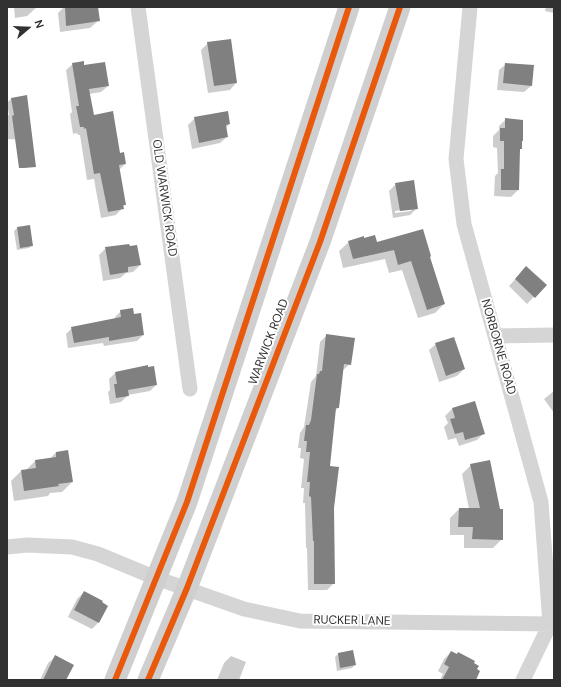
<!DOCTYPE html>
<style>
body{margin:0}
#map{position:relative;width:561px;height:687px;overflow:hidden;background:#fff;font-family:"DM Sans",sans-serif}
canvas{display:block}
.frame{position:absolute;inset:0;border:8px solid #313131;pointer-events:none}
.north{position:absolute;left:8px;top:8px;width:40px;height:40px;-webkit-text-stroke:3px #fff;paint-order:stroke;rotate:71deg;font-size:11px;font-weight:700;line-height:16px;text-align:center;color:#313131}
.north::after{content:'';display:block;margin:auto;width:14px;height:18px;background:#313131;clip-path:polygon(50% 0,100% 100%,50% 72%,0 100%)}
</style>
<div id="map">
<canvas width="561" height="687"></canvas>
<div class="frame"></div>
<div class="north">N</div>
</div>
<script>
const g = document.querySelector('canvas').getContext('2d');
g.lineJoin = 'round';
function fill(path, color) {
  g.fillStyle = color;
  g.fill(path, 'evenodd');
}
function trace(path, color, width, dash) {
  g.strokeStyle = color;
  g.lineWidth = width;
  g.lineCap = dash ? 'butt' : 'round';
  g.setLineDash(dash || []);
  g.stroke(path);
}
function write(font, color, halo, rows, align = 'center') {
  g.font = font + ' "DM Sans",sans-serif';
  g.lineWidth = 4;
  g.setLineDash([]);
  g.textBaseline = 'middle';
  g.strokeStyle = halo;
  g.fillStyle = color;
  for (const [text, x, y, turn = 0] of rows) {
    g.save();
    g.translate(x, y);
    g.rotate((+turn || 0) * Math.PI / 180);
    g.textAlign = isNaN(turn) ? turn : align;
    if (halo) g.strokeText(text, 0, 0);
    g.fillText(text, 0, 0);
    g.restore();
  }
}
const shadow = new Path2D(`
 M14 7H37L27 16 15 18Z
 M64 7H97L99 20 90 28 60 32 58 13Z
 M546 7H554V13L545 11Z
 M208 43 236 83 230 90 208 93 201 50Z
 M73 64 84 66 108 86 101 92 89 94 93 116 125 164 119 170 125 205 116 215 101 218 94 179 87 180 80 135H78L77 133 73 134 70 114 72 112 66 70Z
 M506 64 531 86 524 92 497 90 499 70Z
 M26 97 31 129 26 140 7 139V115H9L7 103 11 99Z
 M195 118 229 124 226 128 227 137 220 143 192 149 188 125Z
 M505 120 521 142V148L519 150 518 190 511 197 494 196 495 176 498 173 497 148 493 147V136L499 130V126Z
 M396 184 417 208 410 215 393 218 389 191ZM411 209V211L395 213V211Z
 M29 226 32 245 29 248 17 250 14 231 17 228Z
 M364 239 429 257 444 304 435 313 418 318 402 270 389 273 385 259 343 268 339 251 349 242Z
 M106 248 140 265 133 272 126 273 120 278 103 281 99 255Z
 M520 274 545 285 527 304 509 286Z
 M121 311 133 315 143 335 137 341 104 346 103 343 68 348 66 334 72 328 115 319V317Z
 M327 335 350 364 342 371 338 408 335 411 329 467 333 508 334 583 327 590H308L307 548H306L305 503H303L304 488H301L304 459 300 458 301 448H298L300 433 304 427 311 382 316 376 320 342Z
 M436 344 464 369 457 376 439 382 429 350Z
 M115 373 156 385 150 391 128 395 121 402 110 404 108 392 110 390 109 379Z
 M554 391V413L544 399Z
 M474 403 483 434 477 440 459 446 456 438 448 440 444 427 448 423 445 416 452 409Z
 M56 452 72 482 62 492 50 493 48 496 14 501 11 481 21 471 26 470 35 461 50 459Z
 M471 465 502 539 493 548H464V535H450V518L459 509H469L462 474Z
 M84 592 98 623 92 629 68 617 77 599Z
 M451 652 456 655 458 653 473 664 476 670 475 680H440L443 674 438 671 444 659Z
 M338 654 355 665 352 668 337 671 335 657Z
 M231 656 246 662 239 680H240H217L224 663Z
 M55 657 65 680H40L48 663Z`);
const building = new Path2D(`
 M65 7H98L100 21 66 26Z
 M231 39 237 83 214 86 207 42Z
 M84 61V65L105 62 109 86 89 89 94 115 113 111 120 153 124 152 126 164 119 165 126 205H123L124 209 108 212 100 173 94 174 86 128 84 129V127H80L76 106H79L72 63Z
 M505 63 534 65 532 86 503 83Z
 M27 95 36 167 24 168H19L12 116 14 115 11 98Z
 M228 111 230 124 226 125 228 137 199 143 194 117Z
 M505 118 523 120V141H522V149H520L519 190H501V169H504V141H500V128H505Z
 M414 180 418 209 400 211 395 183Z
 M30 225 33 246 20 248 17 227Z
 M423 229 431 256 430 257 445 304 427 310 411 261 398 265 394 250 353 259 348 241 364 236V238L375 235 377 242Z
 M129 244 130 246 137 245 141 265 128 267V272L110 275 105 247Z
 M526 266 547 285 535 298 515 279Z
 M133 308 134 314 141 313 144 335 109 341V337L74 343 71 327 121 317 120 310Z
 M326 334 355 338 351 365 344 364 339 408H336L330 466 339 467 334 508 335 584H314V541H313L311 497 309 496 310 482H307L310 452H306L307 441H304L306 425H309L311 420 317 374H319L320 371H322Z
 M454 337 465 369 446 376 435 343Z
 M148 365V367L154 366 157 385 128 390 129 396 116 398 114 384H117L115 372Z
 M475 401 485 434 465 440 463 432 455 434 450 419 455 418 452 408Z
 M68 450 73 482 58 484 59 486 24 491 21 470 36 468 35 460 56 457V452Z
 M490 460 500 509H503V540L472 539 473 527H458L459 508H480L470 464Z
 M84 591 103 601 102 602 108 606 99 623 74 610Z
 M353 650 356 665 340 668 338 653Z
 M451 651 457 654 458 652 475 661 474 663 479 666 477 669 480 671 476 680H442L449 667 444 664Z
 M55 655 74 665 66 680H43Z`);
const minor = new Path2D(`
 M138 7 190 389
 M470 7 456 159 464 224 541 502 550 624 523 680
 M495 336 554 335
 M7 547 27 545 72 547 98 554 156 578 244 609 300 621 554 624`);
const secondary = new Path2D(`
 M115 680 187 502 349 7
 M148 680 187 588 320 242 400 7`);
const cycleway = new Path2D(`
 M115 680 187 502 349 7
 M148 680 187 588 320 242 400 7`);
const streetNames = [
 ["OLD WARWICK ROAD",164,198,82],
 ["WARWICK ROAD",269,342,-69],
 ["NORBORNE ROAD",498,347,74],
 ["RUCKER LANE",352,621,1]
];
fill(shadow, '#0003');
fill(building, '#808080');
trace(minor, '#d5d5d5', 15);
trace(secondary, '#cfcfcf', 21);
trace(cycleway, '#e8590c', 6);
write('12px', '#313131', '#fff', streetNames);
</script>
